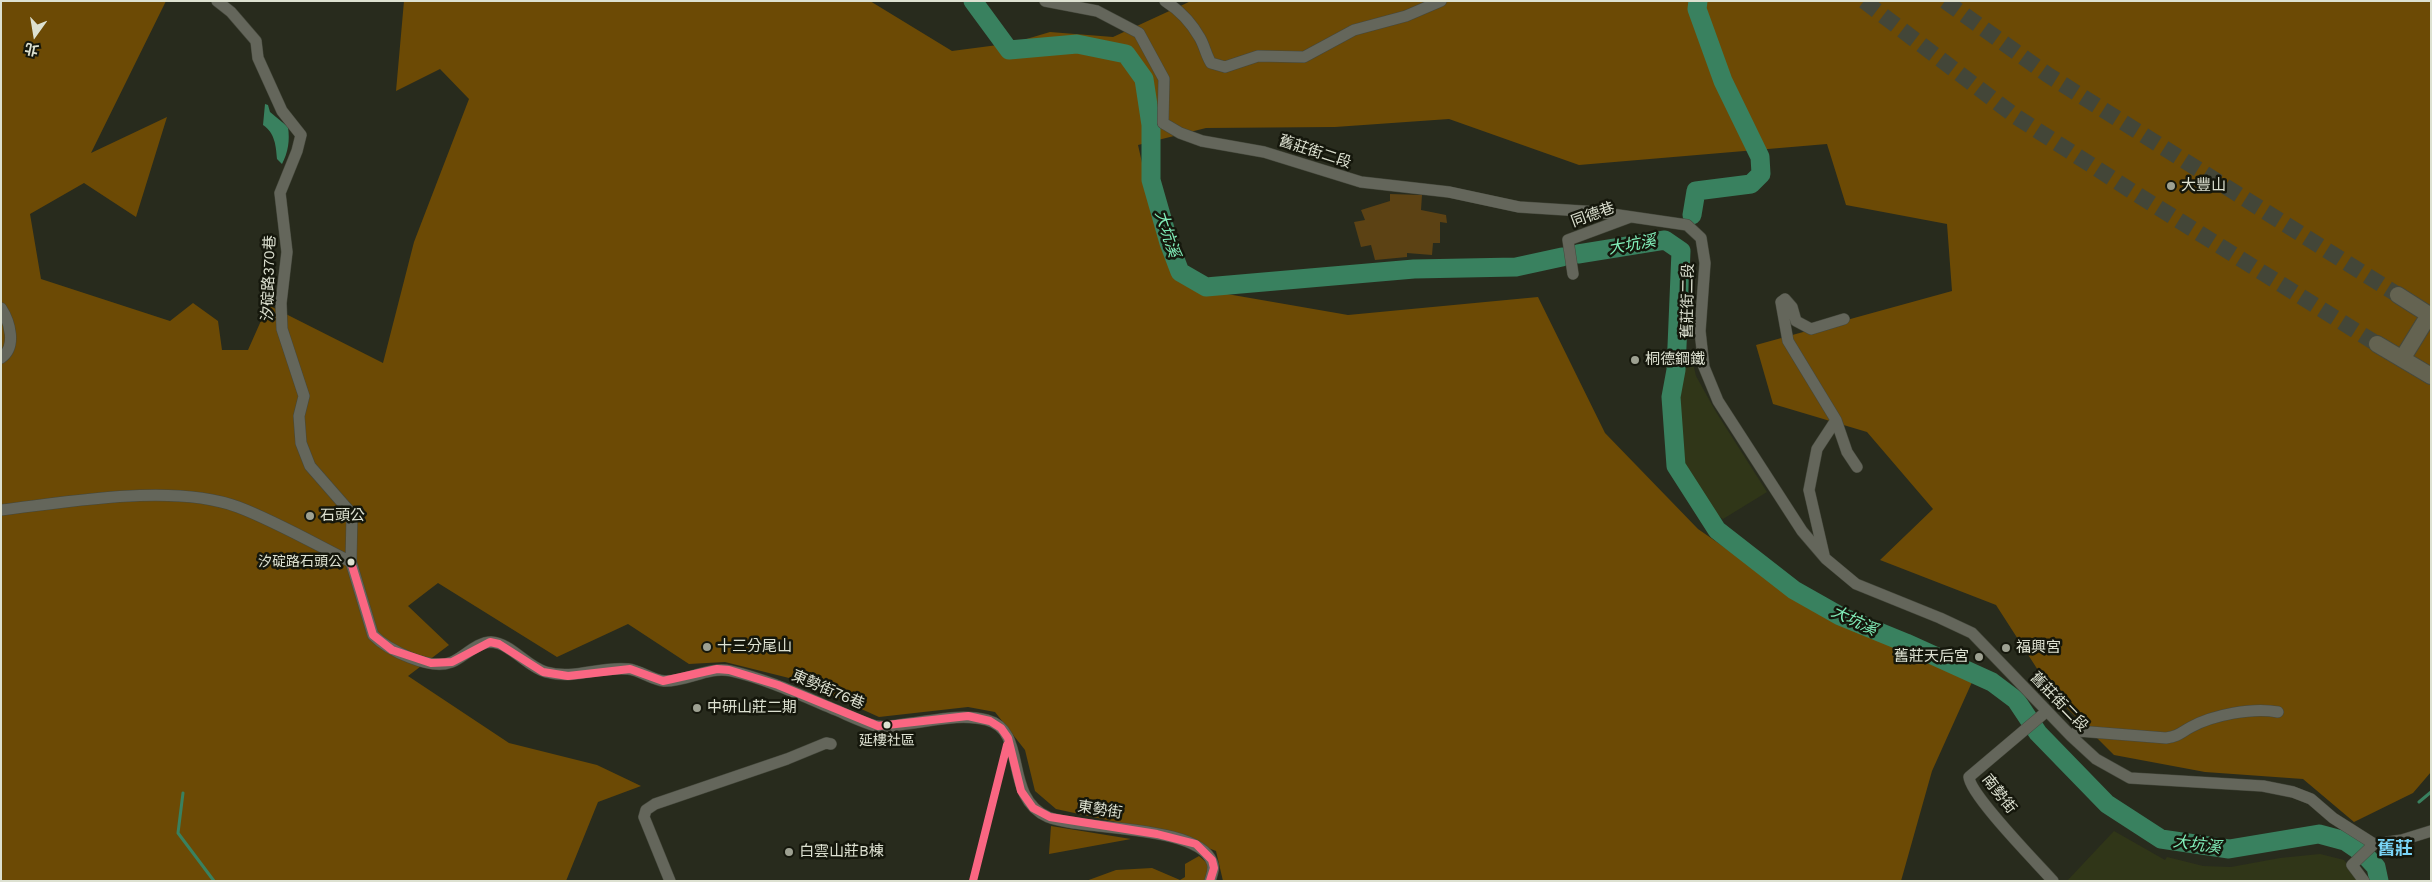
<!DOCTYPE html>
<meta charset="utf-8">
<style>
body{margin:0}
#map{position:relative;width:2432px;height:882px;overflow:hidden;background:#282b1d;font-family:"Work Sans","Noto Sans TC",sans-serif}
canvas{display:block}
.frame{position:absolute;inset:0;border:2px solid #dde1d1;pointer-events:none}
.north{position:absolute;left:10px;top:10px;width:50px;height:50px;-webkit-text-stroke:4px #15170c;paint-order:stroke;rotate:193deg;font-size:14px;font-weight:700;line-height:20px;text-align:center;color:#dde1d1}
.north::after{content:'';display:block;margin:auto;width:18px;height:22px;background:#dde1d1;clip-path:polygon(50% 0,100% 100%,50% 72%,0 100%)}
</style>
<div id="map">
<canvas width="2432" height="882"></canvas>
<div class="frame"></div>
<div class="north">北</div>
</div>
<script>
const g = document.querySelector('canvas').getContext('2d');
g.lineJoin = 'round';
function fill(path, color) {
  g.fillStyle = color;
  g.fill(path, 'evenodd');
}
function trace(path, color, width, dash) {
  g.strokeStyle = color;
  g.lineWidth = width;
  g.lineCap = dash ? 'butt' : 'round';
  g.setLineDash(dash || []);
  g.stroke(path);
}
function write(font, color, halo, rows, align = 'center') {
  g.font = font + ' "Work Sans","Noto Sans TC",sans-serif';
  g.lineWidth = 5;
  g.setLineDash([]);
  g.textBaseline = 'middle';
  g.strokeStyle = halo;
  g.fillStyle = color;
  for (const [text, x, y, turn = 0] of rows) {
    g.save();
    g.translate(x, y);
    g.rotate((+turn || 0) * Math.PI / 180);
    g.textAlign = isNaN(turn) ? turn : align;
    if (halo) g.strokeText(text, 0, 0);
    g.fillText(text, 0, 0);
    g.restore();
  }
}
const built = new Path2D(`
 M1693 363 1696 376 1716 412 1767 492 1723 519 1710 510 1689 481 1679 454 1674 425 1678 373Z
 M2114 831 2165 860 2167 857 2203 866 2231 867 2280 858 2320 854 2344 860 2361 881H2067Z`);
const green = new Path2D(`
 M1390 194 1422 195 1421 210 1446 215 1447 223 1440 222V243H1433L1432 255 1407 253V257L1375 260 1371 245 1361 247 1354 222 1365 220 1361 210 1390 201Z`);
const forest = new Path2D(`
 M1 1H166L91 153 167 117 136 217 84 183 30 214 41 279 170 321 193 303 218 321 222 350H248L268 305 383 363 414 242 469 99 440 69 396 91 404 1H870L952 51 1013 43 1050 32 1113 37 1191 1H2431V772L2413 793 2354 822 2303 779 2205 772 2114 755 2054 695 1996 605 1880 560 1933 509 1867 432 1773 404 1756 345 1952 291 1947 224 1846 205 1827 144 1579 165 1449 119 1335 127 1206 128 1138 145 1160 242 1204 290 1348 315 1538 297 1605 433 1698 529 1770 579 1888 636 1977 671 1932 771 1901 881H1223L1216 851 1172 834 1056 809 1035 791 1025 750 995 712 968 707 879 717 797 680 725 662 689 664 628 624 557 657 438 583 408 606 449 645 408 676 509 743 597 765 641 786 598 802 566 881H1Z
 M1051 826 1131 839 1049 854Z
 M1199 856 1207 863 1209 876 1206 881H1086L1116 870 1152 868 1180 880 1185 877V864Z`);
const water = new Path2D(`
 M265 104 268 105 270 112 288 127C290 141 288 152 282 164L277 159C276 146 275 133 263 125Z`);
const stream = new Path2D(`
 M183 793 178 833 214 881
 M2419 802 2431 792`);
const river = new Path2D(`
 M973 1 1009 50 1077 44 1126 54 1144 79 1151 125V180L1169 243 1180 272 1206 287 1414 269 1516 267 1562 257
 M1692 215 1696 191 1751 184 1761 174 1760 157 1723 81 1697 9 1698 1
 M1578 254 1665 240 1681 251 1676 370 1671 397 1676 466 1717 530 1794 590 1840 616 1906 643 1992 682 2016 700 2038 733 2107 804 2161 839 2229 849 2319 834 2345 841 2364 854 2376 867 2379 881`);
const highwayTunnel = new Path2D(`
 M1864 1 2015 116 2130 190 2377 344
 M1945 1 2048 75 2398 295`);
const minor = new Path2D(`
 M217 1 231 12 256 41 258 58 282 111 301 135 297 151 280 193 287 252 281 303 282 329 304 396 299 416 301 443 310 466 352 514 351 562 373 635C388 650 430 671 452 662 464 657 477 642 491 642 511 643 527 667 546 672 574 680 599 666 628 669 640 670 652 680 664 681 687 682 708 666 731 671 766 679 798 694 831 708 846 714 861 722 876 726 886 728 896 725 905 724 932 721 961 713 987 720 1029 731 1002 797 1048 817 1083 831 1198 824 1212 862 1215 868 1212 874 1210 881
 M1045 1 1097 11 1139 33 1164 79 1163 123 1180 133 1202 141 1264 152 1361 182 1449 192 1519 207 1598 212 1687 225 1701 238 1705 263 1700 331 1704 367 1718 401 1802 531 1826 559 1856 584 1940 618 1972 633 2071 736 2096 759 2130 778 2263 786 2293 792 2311 799 2333 818 2374 844
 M1165 1C1181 11 1191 22 1200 38 1205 47 1206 55 1211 63L1225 67 1258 56 1304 57 1354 30 1406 16 1441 1
 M1573 274 1568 240 1630 217
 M1 308C10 322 17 347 1 358
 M1844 319 1811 329 1796 321 1792 307 1785 299 1781 302 1788 341 1836 420 1847 452 1857 467
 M1 510C70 502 173 483 238 507 275 521 315 544 351 562
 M1824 555 1809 490 1817 449 1836 420
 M2047 711 1969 777C1970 795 2037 863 2053 881
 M2071 736 2078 731 2166 738C2179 736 2180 733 2191 727 2213 715 2253 707 2278 712
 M2374 844 2402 840 2431 831
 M670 881 644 817 646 810 655 804 787 759 826 743 831 744
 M2364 881 2352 865 2374 844`);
const highway = new Path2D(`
 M2398 295 2431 316
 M2377 344 2431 376
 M2402 359 2429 315`);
const bus1 = new Path2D(`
 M351 562 373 635 392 650 431 663 452 662 490 642 499 644 543 672 568 676 630 669 663 681 717 669 729 670 778 685 878 726 968 716 990 721 1001 728 1008 738 1021 791 1033 808 1050 817 1157 834 1196 844 1212 860 1214 868 1210 881
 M973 881 1007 745`);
const markers = [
 [2171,186,5,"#9ea192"],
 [1635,360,5,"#9ea192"],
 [310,516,5,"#9ea192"],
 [351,562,4.5,"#dde1d1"],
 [707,647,5,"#9ea192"],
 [2006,648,5,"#9ea192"],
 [1979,657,5,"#9ea192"],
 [697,708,5,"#9ea192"],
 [887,725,4.5,"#dde1d1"],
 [789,852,5,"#9ea192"]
];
const busNames = [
 ["汐碇路石頭公",342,562],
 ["延樓社區",887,741,"center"]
];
const streetNames = [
 ["舊莊街二段",1315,152,18],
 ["同德巷",1593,215,-20],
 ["汐碇路370巷",269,278,-88],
 ["舊莊街二段",1688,301,-89],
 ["東勢街76巷",828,690,23],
 ["舊莊街二段",2059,702,46],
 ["南勢街",1999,794,52],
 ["東勢街",1100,810,9]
];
const poiNames = [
 ["大豐山",2181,186],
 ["桐德鋼鐵",1645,360],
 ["石頭公",320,516],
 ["十三分尾山",717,647],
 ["福興宮",2016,648],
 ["舊莊天后宮",1969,657,"right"],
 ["中研山莊二期",707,708],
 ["白雲山莊B棟",799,852]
];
const waterNames = [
 ["大坑溪",1167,234,72],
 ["大坑溪",1632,245,-10],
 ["大坑溪",1854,621,25],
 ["大坑溪",2197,845,8]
];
const quarterNames = [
 ["舊莊",2395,849]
];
fill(built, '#303618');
fill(green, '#5c4214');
fill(forest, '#6c4a05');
fill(water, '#39815f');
trace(stream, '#39815f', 3);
trace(river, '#39815f', 19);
trace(highwayTunnel, '#434638', 16, [16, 8]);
trace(minor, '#45483c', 12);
trace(highway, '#45483c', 18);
trace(minor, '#64665b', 11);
trace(highway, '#646351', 16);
trace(bus1, '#fa6682', 8);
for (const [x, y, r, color] of markers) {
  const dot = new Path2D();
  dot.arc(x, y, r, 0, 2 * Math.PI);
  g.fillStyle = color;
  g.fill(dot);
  trace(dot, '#15170c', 2);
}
write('14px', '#dde1d1', '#15170c', busNames, 'right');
write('15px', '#dde1d1', '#15170c', streetNames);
write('15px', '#dde1d1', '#15170c', poiNames, 'left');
write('italic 16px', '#82f0bb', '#15170c', waterNames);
write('bold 18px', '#79d4f7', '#15170c', quarterNames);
</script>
